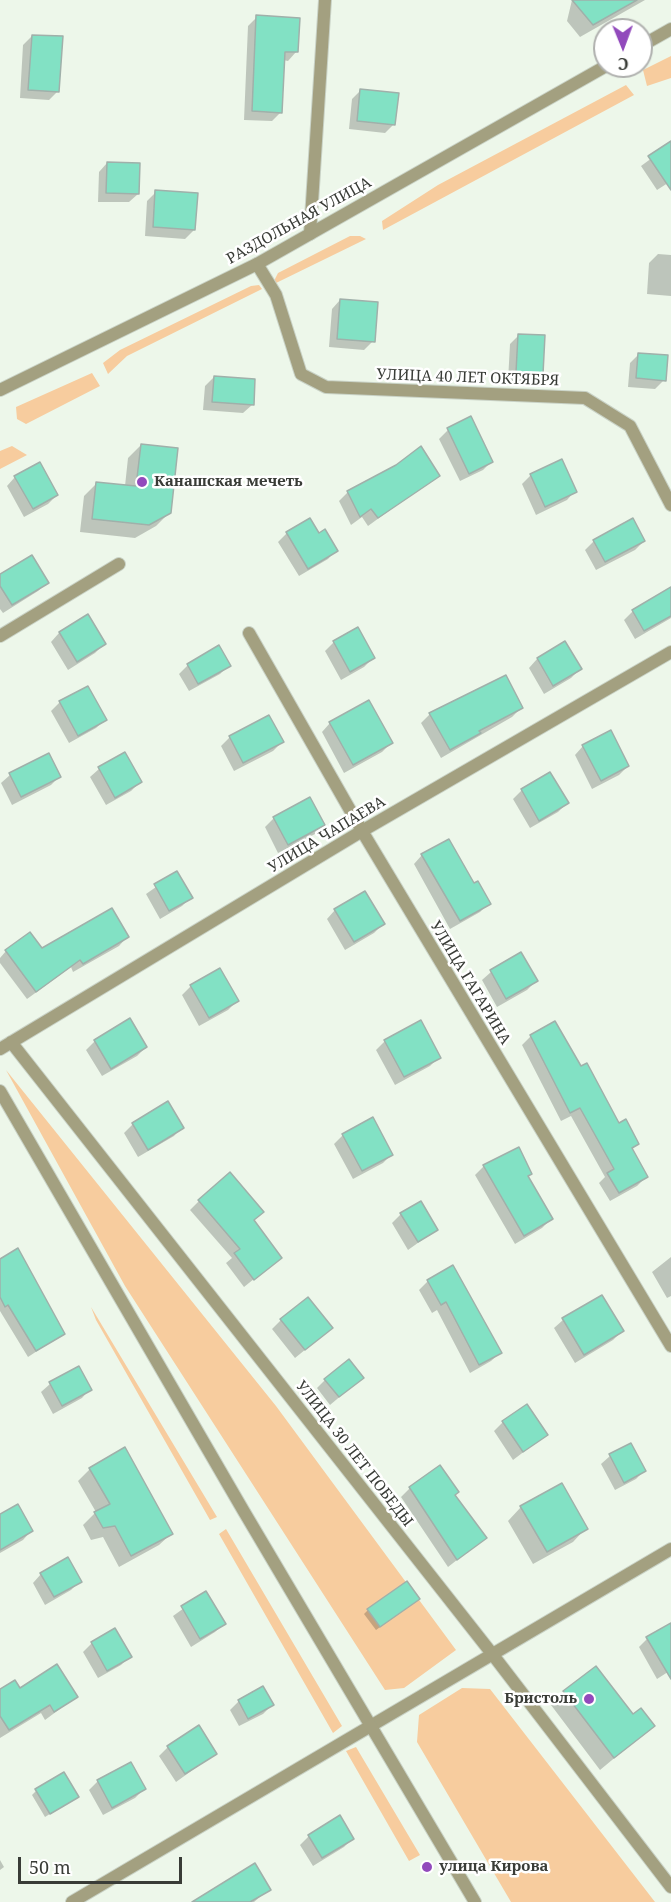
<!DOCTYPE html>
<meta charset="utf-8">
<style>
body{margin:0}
#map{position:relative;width:671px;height:1902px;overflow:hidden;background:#edf7ea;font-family:"Noto Serif",serif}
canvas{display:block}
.north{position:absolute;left:593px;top:18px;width:60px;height:60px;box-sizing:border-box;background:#fff;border:2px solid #b0b1af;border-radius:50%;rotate:179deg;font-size:16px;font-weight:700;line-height:24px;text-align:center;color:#393c37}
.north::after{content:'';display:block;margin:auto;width:21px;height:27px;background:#924abc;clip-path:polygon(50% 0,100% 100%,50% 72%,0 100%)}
.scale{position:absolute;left:18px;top:1857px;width:164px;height:27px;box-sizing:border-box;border:3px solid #393c37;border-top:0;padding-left:8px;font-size:18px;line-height:21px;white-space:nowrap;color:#393c37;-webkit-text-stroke:4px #fff;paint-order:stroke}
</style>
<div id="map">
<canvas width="671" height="1902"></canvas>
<div class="north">С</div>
<div class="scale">50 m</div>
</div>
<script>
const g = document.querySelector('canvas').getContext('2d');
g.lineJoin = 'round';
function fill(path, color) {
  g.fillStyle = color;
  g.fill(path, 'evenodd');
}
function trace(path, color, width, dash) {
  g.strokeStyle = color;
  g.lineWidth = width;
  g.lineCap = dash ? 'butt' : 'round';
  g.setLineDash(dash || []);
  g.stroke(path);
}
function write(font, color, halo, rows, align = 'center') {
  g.font = font + ' "Noto Serif",serif';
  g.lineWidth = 5;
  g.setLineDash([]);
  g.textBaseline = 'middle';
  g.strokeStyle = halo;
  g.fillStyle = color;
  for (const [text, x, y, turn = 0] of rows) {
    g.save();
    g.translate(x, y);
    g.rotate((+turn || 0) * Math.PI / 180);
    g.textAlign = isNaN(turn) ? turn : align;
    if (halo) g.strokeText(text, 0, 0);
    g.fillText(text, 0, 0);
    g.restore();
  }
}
const green = new Path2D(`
 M671 56V78L647 86 643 70Z
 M626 85 634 95 383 230 382 221 438 185Z
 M350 236H360L366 239 276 283 274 281 278 273Z
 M259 285 262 289 127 356 108 374 103 363 120 350 251 286Z
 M92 373 100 386 26 424 17 419 16 407Z
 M12 446 27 455 0 469V451Z
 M6 1070 276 1406 456 1650 404 1688 385 1690 125 1286Z
 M91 1307 217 1517 210 1520 96 1320Z
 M226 1529 342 1726 333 1733 219 1534Z
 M462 1688 490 1689 655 1902H511L417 1742 419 1715Z
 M356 1747 420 1855 409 1861 346 1751Z`);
const shadow = new Path2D(`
 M572 0H645L580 37 567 21Z
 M257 17 296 52 288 61 283 60 281 112 272 121 244 120 248 26Z
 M32 36 58 91 49 100 20 98 23 45Z
 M361 90 394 124 385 133 349 129 352 99Z
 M671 144V181L657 190 641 166Z
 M107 163 138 194 129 202H98L99 172Z
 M156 192 194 230 185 239 145 236 147 201Z
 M658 254 671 255V296L647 294 649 263Z
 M340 300 373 341 364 350 329 347 332 309Z
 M519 335 541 373 533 382 508 381 510 344Z
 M639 354 664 380 655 389 628 387 630 363Z
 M214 377 252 405 243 413 203 410 205 386Z
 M470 418 492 461 483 470 460 481 439 439 448 430Z
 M141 445 169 513 156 526 135 538 80 532 84 496 97 483 125 486 128 458Z
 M561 461 575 491 567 500 536 515 522 484 530 476Z
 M438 475 368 526 362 517 351 525 339 501 348 492Z
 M15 477 57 495 48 504 24 517 7 486Z
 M287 533 318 535 336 550 328 559 299 576 278 542Z
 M594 541H644L635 550 596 570 585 550Z
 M0 576 47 583 38 591 3 613 0 609Z
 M671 595V618L635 639 624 620 633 611Z
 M59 633 104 644 95 653 68 670 51 642Z
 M334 642 373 658 364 667 341 680 325 651Z
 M564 643 580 669 571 678 544 694 529 668 537 659Z
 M188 665H229L220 674 189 691 179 674Z
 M459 698 460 701 521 708 512 717 441 758 421 723 430 714Z
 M60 702 105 720 96 728 69 743 51 711Z
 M330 723 391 743 382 752 344 773 322 732Z
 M230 737 282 742 273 751 234 771 221 746Z
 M583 746 628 766 619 775 592 789 575 755Z
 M124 754 140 782 131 791 106 805 90 777 99 769Z
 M10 775 59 777 51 785 12 805 1 783Z
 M522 790 567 803 558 812 530 828 513 799Z
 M274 818 323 825 315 834 278 853 265 827Z
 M422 855 473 885 489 903 480 912 450 929 414 864Z
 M176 873 191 897 182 906 160 919 146 894Z
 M335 910 383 924 374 933 345 950 327 919Z
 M127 937 119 946 73 972 71 967 27 999 0 963V958L6 951 42 950Z
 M521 954 536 981 527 990 497 1007 482 980 491 972Z
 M220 970 237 1001 228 1010 199 1026 182 995 191 986Z
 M554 1023 580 1068 618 1125 638 1143 631 1150 646 1177 637 1186 610 1201 599 1183 605 1177 571 1116 561 1121 522 1045 531 1036Z
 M95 1041 146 1047 137 1056 102 1076 86 1050Z
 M385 1041 439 1057 430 1066 395 1085 376 1050Z
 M168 1103 182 1127 174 1136 138 1157 124 1133 133 1124Z
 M343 1135 391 1155 383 1163 353 1179 334 1144Z
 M484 1166 530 1174 527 1177 551 1219 542 1228 515 1244 475 1175Z
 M199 1201 253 1221 280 1258 244 1287 226 1263 232 1258 190 1210Z
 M401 1214 436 1230 408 1250 392 1223Z
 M671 1257V1296L667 1298 652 1272Z
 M0 1261 63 1334 28 1357 0 1311Z
 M428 1281 500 1353 491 1361 470 1373 437 1310 432 1313 419 1290Z
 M281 1320 322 1336 295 1358 272 1329Z
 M563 1320 622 1331 613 1340 575 1363 554 1328Z
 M78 1368 90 1389 82 1398 53 1414 41 1392 50 1384Z
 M362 1378 330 1405 317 1388 325 1380Z
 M503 1422 546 1435 513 1460 494 1431Z
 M610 1456 644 1471 636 1479 615 1490 601 1464Z
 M90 1469 171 1534 159 1545 119 1567 103 1537 91 1540 83 1525 96 1512 78 1481Z
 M410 1488 454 1495 485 1538 448 1567 401 1497Z
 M521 1507 586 1528 573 1542 533 1564 508 1521Z
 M0 1516 31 1531 23 1540 0 1553Z
 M41 1574 80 1581 71 1590 45 1605 33 1583Z
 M205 1593 224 1624 215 1632 191 1647 173 1616Z
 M414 1603 376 1630 364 1614 368 1610Z
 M671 1625V1670L657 1679 639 1647 647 1639Z
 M115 1630 130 1656 121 1665 98 1678 83 1652 92 1643Z
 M596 1668 633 1716 653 1726 600 1770 551 1705Z
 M19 1690 76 1697 45 1720 41 1713 0 1738V1691Z
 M239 1701 272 1705 263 1714 239 1726 230 1710Z
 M168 1747 215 1754 176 1782 159 1756Z
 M98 1781 144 1789 135 1798 103 1815 89 1790Z
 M36 1791 77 1797 45 1817 32 1795Z
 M309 1836 352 1839 344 1847 313 1866 300 1845Z
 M0 1860 4 1867 0 1870Z
 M269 1889 254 1902H194Z`);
const building = new Path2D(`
 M572 0H637L593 25Z
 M256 15 300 18 298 52H285L282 113 252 111Z
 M32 35 63 36 59 92 28 90Z
 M360 89 399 93 395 125 357 121Z
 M671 141V190L648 156Z
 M107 162 140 163 139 194 106 193Z
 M155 190 198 193 195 230 153 227Z
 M340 299 378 302 375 342 337 339Z
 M518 334 545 335 543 374 516 372Z
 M638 353 668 355 666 381 636 378Z
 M214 376 255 379 254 405 212 402Z
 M471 416 493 462 469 474 447 428Z
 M141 444 178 448 171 513 149 525 92 519 96 482 136 486Z
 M421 446 440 476 378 518 371 509 360 517 347 491 396 465Z
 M562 459 577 492 545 507 530 474Z
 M40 462 58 495 33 509 14 476Z
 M310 518 319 533 325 529 338 551 308 569 286 532Z
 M633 518 645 541 605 562 593 540Z
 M32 555 49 583 12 605 0 586V574Z
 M671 587V616L644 631 632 610Z
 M88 614 106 644 77 662 59 632Z
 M358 627 375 658 350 672 333 641Z
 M565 641 582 669 553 686 537 658Z
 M219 645 231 666 198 684 187 664Z
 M506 675 523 708 479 731 481 733 450 750 429 713Z
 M88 686 107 720 78 736 59 701Z
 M369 700 393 743 353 765 329 722Z
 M269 715 284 742 243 763 229 736Z
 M611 730 629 766 601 781 582 745Z
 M125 752 142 782 115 798 98 767Z
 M49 753 61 777 21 797 9 773Z
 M550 772 569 803 539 821 521 789Z
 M310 797 325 825 288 845 273 817Z
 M449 839 474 883 478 881 491 904 460 921 421 854Z
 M177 871 193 898 169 911 154 884Z
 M365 891 385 924 354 942 334 909Z
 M112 908 129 937 83 964 80 960 36 992 5 950 30 932 42 948Z
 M521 952 538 981 506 999 490 970Z
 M220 968 239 1001 209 1018 190 985Z
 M130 1018 147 1047 111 1069 94 1040Z
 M421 1020 441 1058 404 1077 384 1040Z
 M555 1021 581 1066 587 1063 619 1123 626 1119 639 1144 632 1148 648 1177 619 1193 607 1173 614 1169 580 1108 570 1113 530 1035Z
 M168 1101 184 1128 148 1150 132 1123Z
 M373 1117 393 1155 362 1171 342 1134Z
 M519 1147 532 1174 528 1176 553 1219 524 1236 483 1165Z
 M230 1172 264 1212 254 1220 282 1258 254 1280 234 1253 240 1249 198 1200Z
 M421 1201 438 1230 418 1242 400 1213Z
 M18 1248 65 1334 36 1351 8 1305 5 1307 0 1297V1259Z
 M453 1265 502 1353 479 1365 446 1302 441 1305 427 1280Z
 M602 1295 624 1331 584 1355 562 1318Z
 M308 1297 333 1328 305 1350 280 1319Z
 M349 1359 364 1378 339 1397 324 1379Z
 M79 1366 92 1390 62 1406 49 1382Z
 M527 1404 548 1435 523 1452 502 1421Z
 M631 1443 646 1471 624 1483 609 1454Z
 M125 1447 173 1534 131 1556 115 1526 103 1528 94 1512 110 1504 89 1468Z
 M440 1465 459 1492 455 1495 487 1538 457 1560 409 1487Z
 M562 1483 588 1529 547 1552 520 1506Z
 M18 1504 33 1531 0 1550V1514Z
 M68 1557 82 1582 54 1597 40 1573Z
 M407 1581 420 1599 380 1627 367 1609Z
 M206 1591 226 1624 200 1639 181 1606Z
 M671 1623V1679L646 1637Z
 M115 1628 132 1657 107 1671 91 1642Z
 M57 1664 78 1697 54 1712 50 1705 9 1730 0 1716V1689L15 1680 20 1688Z
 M596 1666 633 1714 641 1708 655 1726 614 1758 563 1691Z
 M263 1686 274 1705 248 1719 238 1700Z
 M199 1725 217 1754 185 1774 167 1746Z
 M131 1762 146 1789 112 1808 97 1780Z
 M64 1772 79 1797 50 1814 35 1789Z
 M340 1815 354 1839 322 1858 308 1835Z
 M255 1863 271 1890 250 1902H192Z`);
const minor = new Path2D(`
 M310 234 325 0
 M257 264 276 295 301 374 326 387 585 398 630 426 671 505
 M249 633 362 831 671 1346
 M0 636 119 564
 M11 1042 493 1655 671 1887
 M0 1049 362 831 671 652
 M72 1902 671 1549`);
const tertiary = new Path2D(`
 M641 46 671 29
 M0 390 257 264 606 66
 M0 1091 243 1510 475 1902`);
const markers = [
 [142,482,6,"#924abc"],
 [589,1699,6,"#924abc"],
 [427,1867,6,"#924abc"]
];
const streetNames = [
 ["РАЗДОЛЬНАЯ УЛИЦА",299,221,-29],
 ["УЛИЦА 40 ЛЕТ ОКТЯБРЯ",468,378,2],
 ["УЛИЦА ЧАПАЕВА",327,835,-31],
 ["УЛИЦА ГАГАРИНА",470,983,59],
 ["УЛИЦА 30 ЛЕТ ПОБЕДЫ",354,1454,52]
];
const poiNames = [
 ["Канашская мечеть",154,482],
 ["Бристоль",577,1699,"right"],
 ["улица Кирова",439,1867]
];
fill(green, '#f7cc9e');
fill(shadow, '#0003');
fill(building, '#82e1c4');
trace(building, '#a0b0aa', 1.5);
trace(minor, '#c9d2c6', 14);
trace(tertiary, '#c9d2c6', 14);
trace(minor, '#a3a080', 12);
trace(tertiary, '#a3a080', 12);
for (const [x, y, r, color] of markers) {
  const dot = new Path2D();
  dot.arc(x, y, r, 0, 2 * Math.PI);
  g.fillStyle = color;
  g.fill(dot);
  trace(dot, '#fff', 2);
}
write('15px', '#393c37', '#fff', streetNames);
write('bold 15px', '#393c37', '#fff', poiNames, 'left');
</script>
